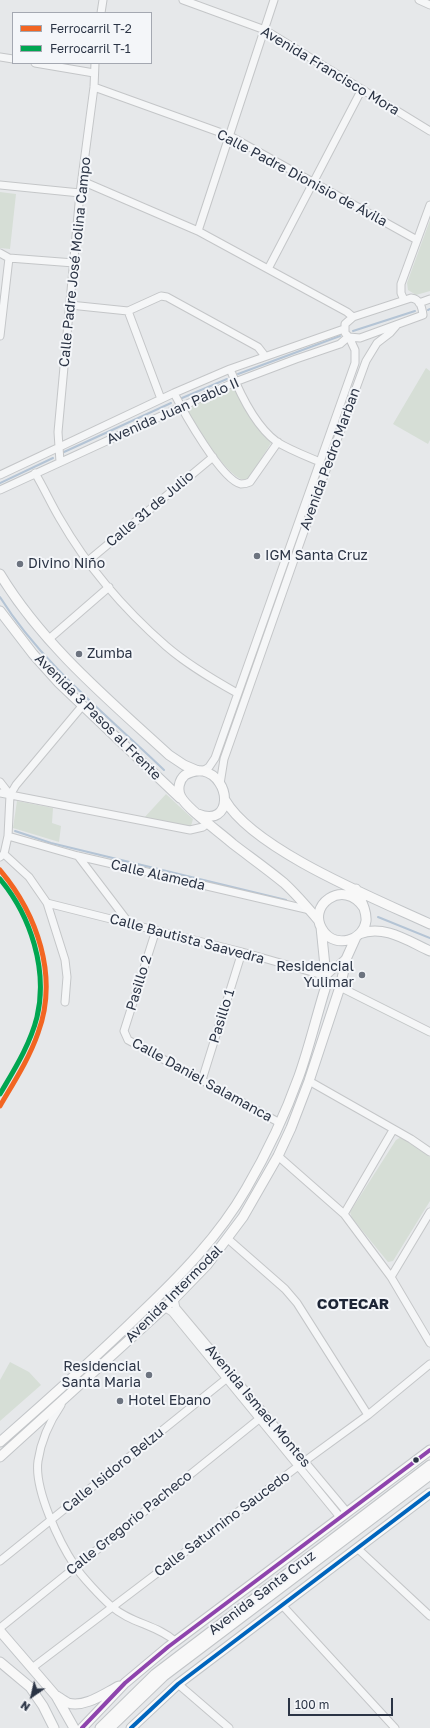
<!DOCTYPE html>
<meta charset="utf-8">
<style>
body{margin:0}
#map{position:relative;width:430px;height:1728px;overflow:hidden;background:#e6e8ea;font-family:"Golos Text",sans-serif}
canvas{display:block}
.legend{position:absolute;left:12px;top:12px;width:140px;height:52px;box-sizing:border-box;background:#f4f6f9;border:1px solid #a4a8b1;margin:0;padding:5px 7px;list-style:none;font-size:12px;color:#2b3445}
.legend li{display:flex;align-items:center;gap:8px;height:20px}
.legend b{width:20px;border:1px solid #a4a8b1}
.north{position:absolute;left:12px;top:1676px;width:40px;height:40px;-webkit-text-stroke:3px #f4f6f9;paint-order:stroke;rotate:214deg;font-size:11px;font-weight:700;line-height:16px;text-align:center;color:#2b3445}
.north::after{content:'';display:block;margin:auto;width:14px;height:18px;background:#2b3445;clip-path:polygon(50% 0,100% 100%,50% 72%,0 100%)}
.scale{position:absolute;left:288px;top:1698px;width:105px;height:18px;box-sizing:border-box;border:2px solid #2b3445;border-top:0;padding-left:5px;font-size:12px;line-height:14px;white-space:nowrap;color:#2b3445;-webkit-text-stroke:3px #f4f6f9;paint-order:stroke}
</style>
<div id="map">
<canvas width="430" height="1728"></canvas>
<ul class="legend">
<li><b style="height:5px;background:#f26522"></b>Ferrocarril T-2</li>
<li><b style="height:5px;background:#00a651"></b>Ferrocarril T-1</li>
</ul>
<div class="north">N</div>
<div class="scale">100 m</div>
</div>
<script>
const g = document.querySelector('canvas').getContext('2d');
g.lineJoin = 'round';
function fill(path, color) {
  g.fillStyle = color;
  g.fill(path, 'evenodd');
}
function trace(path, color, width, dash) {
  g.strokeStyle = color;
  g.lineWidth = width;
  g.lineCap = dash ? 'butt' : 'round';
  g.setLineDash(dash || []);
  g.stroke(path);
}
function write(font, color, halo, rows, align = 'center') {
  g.font = font + ' "Golos Text",sans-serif';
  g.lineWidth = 4;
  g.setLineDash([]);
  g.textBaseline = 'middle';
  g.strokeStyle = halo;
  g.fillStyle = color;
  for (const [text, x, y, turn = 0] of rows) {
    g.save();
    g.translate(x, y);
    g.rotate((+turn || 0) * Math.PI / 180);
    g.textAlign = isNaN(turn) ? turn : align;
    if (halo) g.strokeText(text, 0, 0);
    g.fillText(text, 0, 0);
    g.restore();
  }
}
const green = new Path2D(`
 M0 192 16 194 10 249 0 248Z
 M430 220V291L416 295 408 290 407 283Z
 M426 368 430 371V440L428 444 393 424Z
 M234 387 271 443 250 477 245 480C229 480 194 423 184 409Z
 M166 794 193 819 191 826 187 828 143 819Z
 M17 801 53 808 52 823 61 826 59 842 13 828Z
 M401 1137 430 1157V1201L393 1261 388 1262 352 1218 350 1212 396 1140Z
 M10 1362 29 1372 41 1385 0 1421V1380Z`);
const stream = new Path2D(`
 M428 310 430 309
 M353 331 415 311
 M238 374 340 336
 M182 398 227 379
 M64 452 171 403
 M0 483 53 458
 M0 597C42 664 107 715 164 770
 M15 831 51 843 286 900
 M378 917 430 938`);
const minor = new Path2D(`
 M183 0 265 30 430 131
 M419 0 430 5
 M101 13 103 0
 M0 57 13 59
 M35 63 94 73
 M94 87 230 136 417 240
 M82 181 198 231 347 312 353 317
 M0 185 80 193
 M198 231 274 0
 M0 253 9 258 74 263
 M268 269 362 89
 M411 298C420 299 422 307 423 315L360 338 349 337 345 333V324L353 317Z
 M404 300 401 293V284L430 205
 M419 303 430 299
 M70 305 128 311 161 296 167 297 258 347 265 356
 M128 311 161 399
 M0 336 9 258
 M230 369C240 394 255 426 277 442 290 450 306 456 320 462
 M174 393C183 411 222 481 241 484 244 484 248 483 250 482L278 442
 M60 462 58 432 80 193 94 87 95 63
 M35 473C44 488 51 504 60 519 87 566 125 610 166 646 188 665 212 679 237 693
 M0 475 174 393 230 369 344 329
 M0 490 235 382 296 359 340 344 348 337
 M88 561 213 457
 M49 639 109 587
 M203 771 209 767 215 758 355 363V350L349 337
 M0 782 10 795
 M220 784 224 759 314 503 366 361 377 343 390 333 396 326
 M0 793 190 830 203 827 208 823
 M10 795 16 785 83 705
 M8 836 78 856 310 910
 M4 854 29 877 47 903 65 960 67 977 65 1002
 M78 856 129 923
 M0 857 4 854 8 836 10 795
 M47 903 242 952 326 976 347 957
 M156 930 124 1031 128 1040 280 1123
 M340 987 430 1032
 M202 1080 242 952
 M309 1081 411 1139 430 1152
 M278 1156 344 1214 391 1277 430 1343
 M344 1214 393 1130
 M228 1239 285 1289 297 1303 368 1415
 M391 1277 430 1212
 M174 1299 176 1308 346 1511
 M164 1307 172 1312 340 1517
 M61 1405C50 1421 41 1441 38 1461 34 1489 59 1542 75 1566 81 1576 102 1598 111 1606 130 1623 157 1625 175 1641
 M357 1548 430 1616
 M0 1561 226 1379
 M282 1605 395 1728
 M0 1628 259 1419
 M32 1668 305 1461 368 1415 430 1364
 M178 1684 229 1728`);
const major = new Path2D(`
 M0 574C43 645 109 700 169 755L184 765 198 771
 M0 611 33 654 59 683 180 798
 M225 800C254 850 376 899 430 924
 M198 814C233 828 232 778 203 771 197 770 190 772 185 775 179 780 177 790 181 797 188 810 221 833 233 844 250 857 267 869 284 883 296 894 308 908 319 921
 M356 889C360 899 367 910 366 921 363 941 336 948 324 932 304 906 344 877 364 908
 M359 934C384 924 408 941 430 951
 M0 1442C48 1400 95 1358 141 1313 180 1276 219 1236 246 1189 267 1153 285 1115 299 1076 309 1048 316 1018 325 989L326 976 321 927
 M0 1457 174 1299 207 1265 243 1217 278 1156 291 1128 309 1081 340 987 347 957 356 937
 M0 1631 56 1696 74 1728
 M0 1662 30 1687 43 1706 54 1728
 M57 1696C60 1698 64 1701 68 1703 85 1708 105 1693 119 1686
 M82 1728 125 1683 168 1647 430 1450
 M100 1728 155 1674 430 1465
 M110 1728 164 1676 430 1475
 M131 1728 178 1684 430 1493`);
const bus1 = new Path2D(`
 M82 1728 125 1683 168 1647 430 1450`);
const bus2 = new Path2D(`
 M131 1728 178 1684 430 1493`);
const rail1 = new Path2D(`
 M0 870C37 914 59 976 38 1033 29 1059 14 1082 0 1106`);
const rail2 = new Path2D(`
 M0 879C31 916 48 970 37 1017 30 1045 14 1070 0 1094`);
const markers = [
 [257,556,4,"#6c737f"],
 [20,564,4,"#6c737f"],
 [79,654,4,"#6c737f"],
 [362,975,4,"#6c737f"],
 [149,1375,4,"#6c737f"],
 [120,1401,4,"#6c737f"],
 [416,1460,3.5,"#2b3445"]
];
const streetNames = [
 ["Avenida Francisco Mora",330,71,31],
 ["Calle Padre Dionisio de Ávila",302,178,28],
 ["Calle Padre José Molina Campo",75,262,-84],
 ["Avenida Juan Pablo II",173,411,-24],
 ["Avenida Pedro Marban",330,459,-70],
 ["Calle 31 de Julio",150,509,-40],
 ["Avenida 3 Pasos al Frente",98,717,45],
 ["Calle Alameda",158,875,13],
 ["Calle Bautista Saavedra",187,939,15],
 ["Pasillo 2",139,983,-73],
 ["Pasillo 1",222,1016,-73],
 ["Calle Daniel Salamanca",202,1080,29],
 ["Avenida Intermodal",174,1294,-45],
 ["Avenida Ismael Montes",258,1406,50],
 ["Calle Isidoro Belzu",113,1470,-39],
 ["Calle Gregorio Pacheco",129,1523,-39],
 ["Calle Saturnino Saucedo",222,1524,-37],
 ["Avenida Santa Cruz",262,1593,-37]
];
const poiNames = [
 ["IGM Santa Cruz",265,556],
 ["Divino Niño",28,564],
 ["Zumba",87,654],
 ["Residencial",354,967,"right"],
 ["Yulimar",354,983,"right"],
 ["Residencial",141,1367,"right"],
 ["Santa Maria",141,1383,"right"],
 ["Hotel Ebano",128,1401]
];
const neighbourhoodNames = [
 ["COTECAR",353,1304]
];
fill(green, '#d6ded6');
trace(stream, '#b4c4d5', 2);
trace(minor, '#c4c6c8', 9);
trace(major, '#c2c5c8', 11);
trace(minor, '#f5f6f7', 7);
trace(major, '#f8f8f8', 9);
trace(bus1, '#8e44ad', 4);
trace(bus2, '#0065bd', 4);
trace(rail1, '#f26522', 5);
trace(rail2, '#00a651', 5);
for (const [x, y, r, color] of markers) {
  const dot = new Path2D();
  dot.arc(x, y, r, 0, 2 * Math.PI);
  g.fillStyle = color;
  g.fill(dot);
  trace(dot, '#f4f6f9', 1.5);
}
write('14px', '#2b3445', '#f4f6f9', streetNames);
write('14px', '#2b3445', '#f4f6f9', poiNames, 'left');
write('bold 15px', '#1d2536', '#f4f6f9', neighbourhoodNames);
</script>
